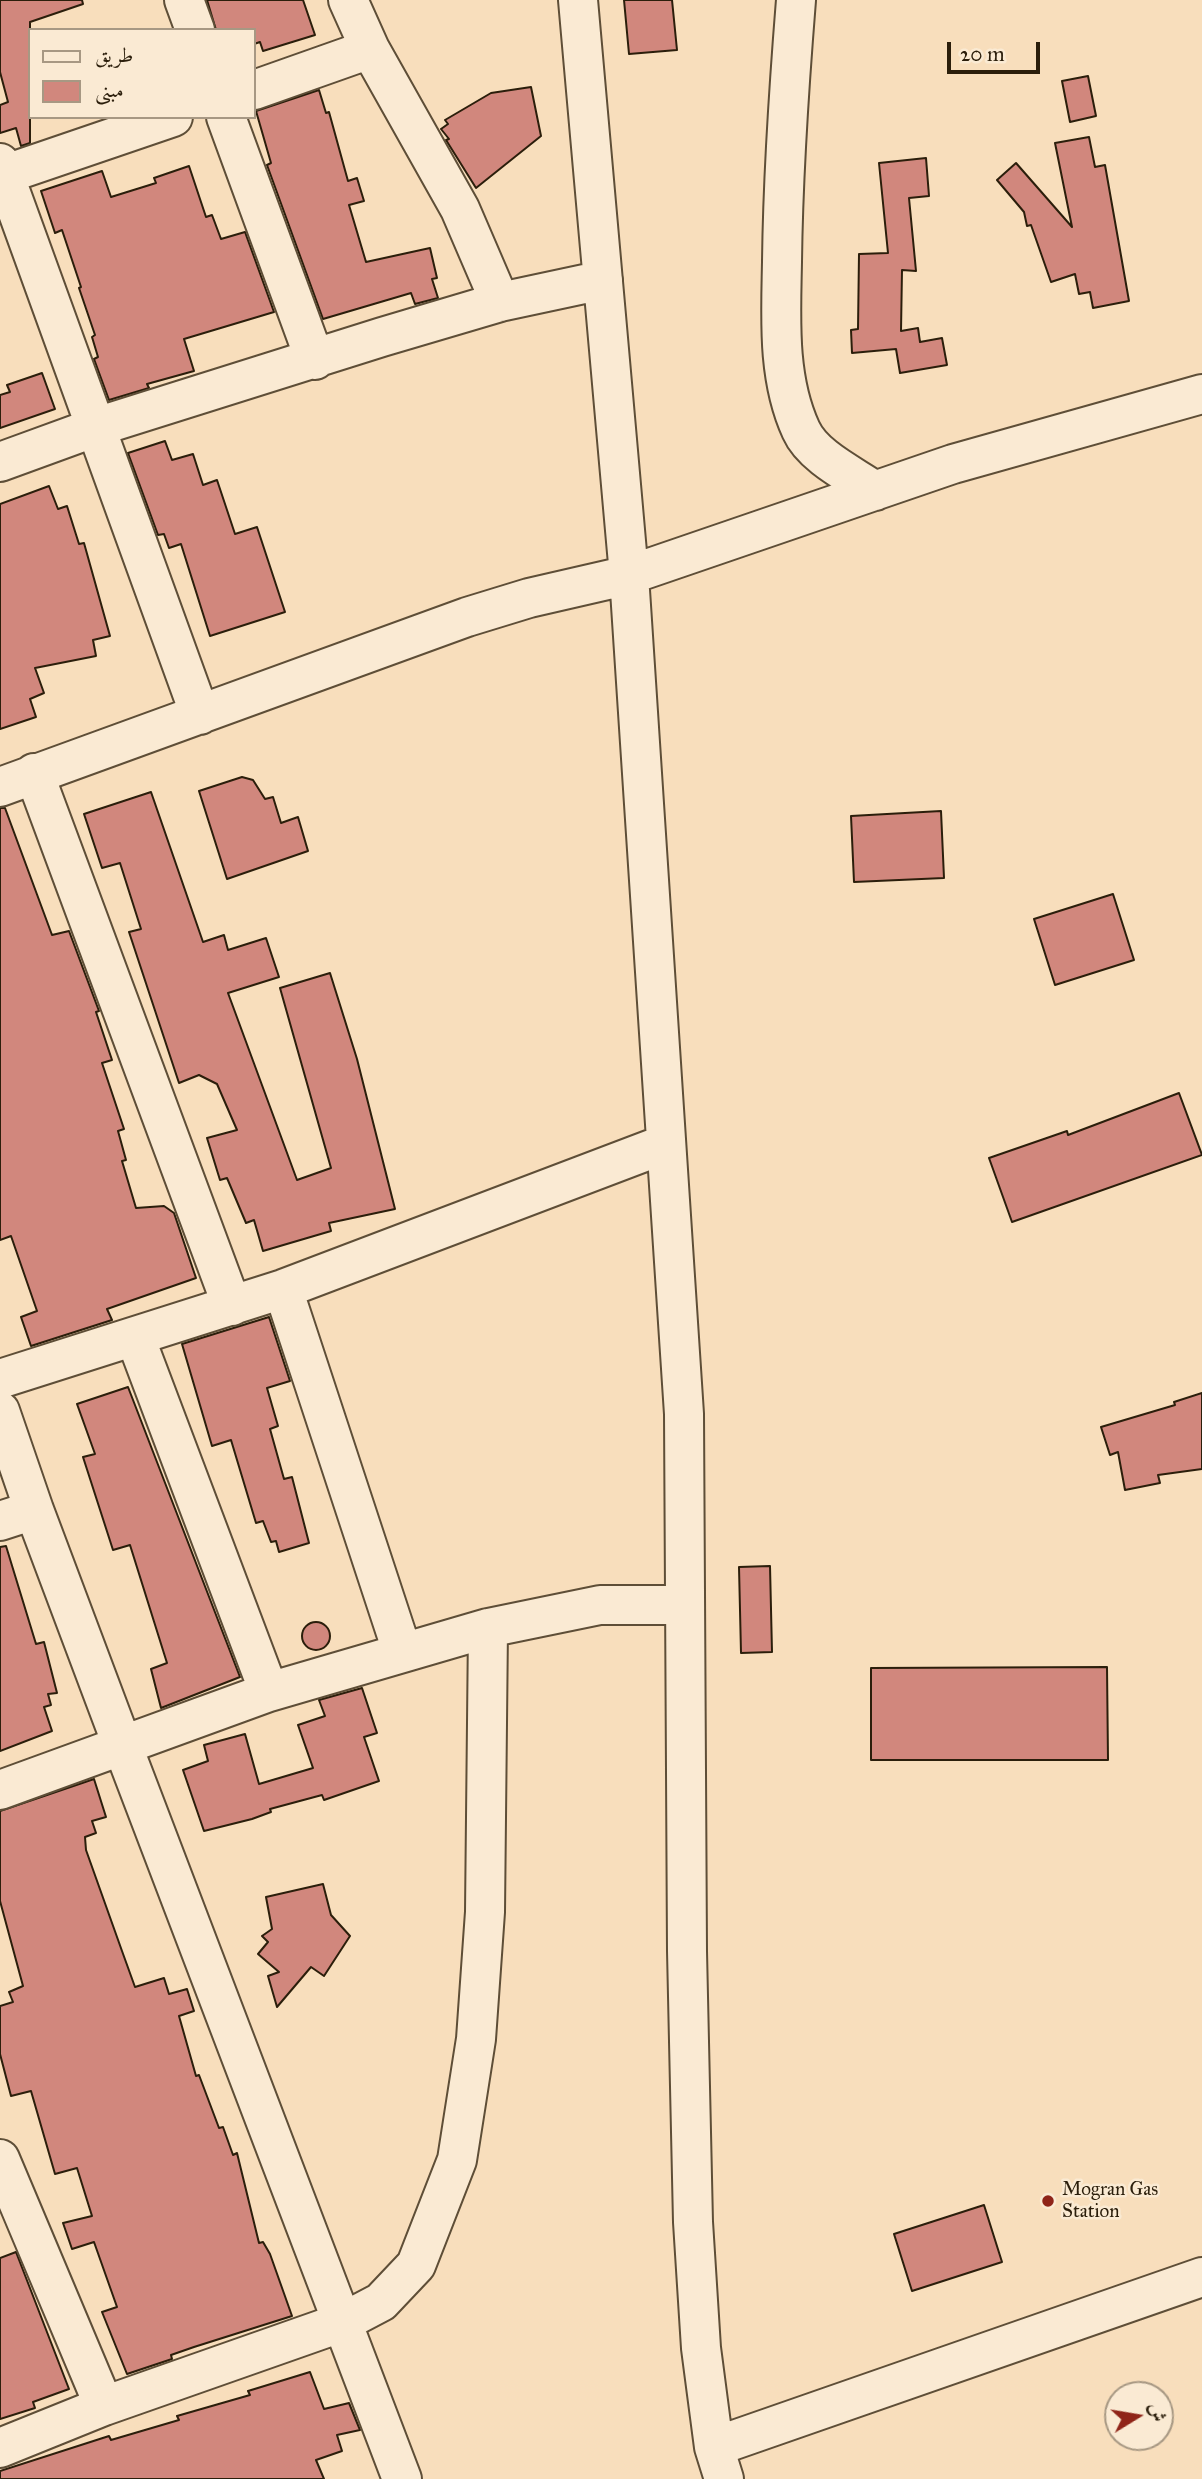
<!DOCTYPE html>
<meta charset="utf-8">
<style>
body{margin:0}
#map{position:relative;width:1202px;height:2479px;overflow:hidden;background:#f8debc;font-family:"IM FELL Great Primer",Amiri,serif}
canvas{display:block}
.legend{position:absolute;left:28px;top:28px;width:228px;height:91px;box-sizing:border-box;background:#faead3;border:2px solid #a79883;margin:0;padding:9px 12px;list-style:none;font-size:21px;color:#2b1e0b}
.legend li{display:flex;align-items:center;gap:14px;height:35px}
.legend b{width:35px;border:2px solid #a79883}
.north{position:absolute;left:1104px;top:2381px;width:70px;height:70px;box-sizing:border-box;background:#faead3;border:2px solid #a79883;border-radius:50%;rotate:79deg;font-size:19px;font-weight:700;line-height:28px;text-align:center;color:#2b1e0b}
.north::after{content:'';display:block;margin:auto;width:24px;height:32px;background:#8f2418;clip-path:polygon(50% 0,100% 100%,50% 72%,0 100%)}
.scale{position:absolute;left:947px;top:42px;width:93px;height:32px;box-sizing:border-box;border:4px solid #2b1e0b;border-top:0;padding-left:9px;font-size:21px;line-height:24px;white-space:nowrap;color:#2b1e0b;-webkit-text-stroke:5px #faead3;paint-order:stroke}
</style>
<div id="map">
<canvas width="1202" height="2479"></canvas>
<ul class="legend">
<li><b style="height:9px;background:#faead3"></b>طريق</li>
<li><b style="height:19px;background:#d1877d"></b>مبنى</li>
</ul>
<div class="north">ش</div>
<div class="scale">20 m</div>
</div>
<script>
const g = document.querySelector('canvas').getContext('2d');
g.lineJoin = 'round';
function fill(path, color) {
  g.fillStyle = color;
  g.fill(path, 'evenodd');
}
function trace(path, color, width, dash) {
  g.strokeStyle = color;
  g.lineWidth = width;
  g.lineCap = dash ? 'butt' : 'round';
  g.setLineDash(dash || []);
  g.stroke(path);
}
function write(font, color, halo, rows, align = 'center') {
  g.font = font + ' "IM FELL Great Primer",serif';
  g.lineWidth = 5;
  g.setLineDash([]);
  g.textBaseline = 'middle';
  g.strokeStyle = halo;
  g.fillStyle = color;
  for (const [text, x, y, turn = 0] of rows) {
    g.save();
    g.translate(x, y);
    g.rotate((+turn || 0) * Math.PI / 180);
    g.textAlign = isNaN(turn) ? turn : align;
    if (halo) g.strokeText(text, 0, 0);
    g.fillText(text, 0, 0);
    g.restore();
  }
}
const building = new Path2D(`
 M0 0H82L83 4 30 22V143L21 146 16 128 0 133V105L8 102 0 72Z
 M207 0H303L315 35 263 51 260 42 254 44V30H216Z
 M624 0H672L677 50 629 54Z
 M1088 76 1096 116 1070 122 1062 81Z
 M531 87 541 136 476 188 446 140 449 139 441 129 448 124 445 120 491 93Z
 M319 90 326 113 329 112 348 181 357 178 364 201 349 205 366 262 430 248 437 278 432 279 438 298 415 304 411 293 323 319 267 165 271 163 256 111Z
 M1089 137 1095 167 1105 165 1129 301 1093 308 1090 292 1079 294 1075 274 1051 282 1031 225 1027 226 1024 212 997 180 1016 163 1072 227 1055 143Z
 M926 158 929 196 909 198 916 271 902 270 901 331 918 328 920 342 942 338 947 365 900 373 896 349 852 353 851 330 858 329 859 254 888 253 879 163Z
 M189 166 206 217 212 215 221 239 245 232 274 312 184 339 194 371 147 384 149 388 109 400 94 359 98 357 92 337 95 335 79 288 81 287 62 230 55 233 41 191 102 171 111 197 156 183 154 178Z
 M42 373 55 409 0 428V395L10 392 7 385Z
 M165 441 172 460 193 454 203 485 217 480 235 534 257 527 285 612 210 636 181 544 169 548 164 534 158 535 128 453Z
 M49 486 58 509 67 506 79 544 84 543 110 636 93 640 96 656 35 668 44 693 30 699 36 717 0 729V504Z
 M242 777 253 780 265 799 273 797 281 823 298 817 308 851 227 879 199 791Z
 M151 792 203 942 224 935 228 950 266 938 279 977 228 993 297 1180 331 1168 280 988 330 973 357 1059 395 1209 329 1223 331 1231 263 1251 254 1220 246 1223 227 1178 220 1180 207 1138 237 1130 217 1084 199 1075 179 1083 129 932 141 929 120 863 102 868 84 814Z
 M0 808H5L52 935 69 931 99 1011 96 1012 112 1060 102 1063 124 1129 118 1131 126 1160 122 1161 136 1208 164 1206 174 1213 196 1278 107 1309 112 1320 31 1346 21 1317 37 1311 11 1236 0 1240Z
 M941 811 944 878 854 882 851 816Z
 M1113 894 1134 960 1055 985 1034 919Z
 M1179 1093 1202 1155 1012 1222 989 1158 1067 1131 1068 1135Z
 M269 1317 290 1381 267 1388 278 1426 270 1429 284 1479 292 1477 309 1543 279 1552 276 1541 271 1542 263 1521 256 1523 231 1440 212 1446 182 1344Z
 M128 1387 240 1677 161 1708 151 1669 167 1663 130 1545 113 1550 83 1457 95 1454 77 1404Z
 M1202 1393V1469L1158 1475 1160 1483 1125 1490 1118 1452 1110 1455 1101 1427 1175 1405 1174 1402Z
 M6 1546 36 1644 44 1642 57 1693 48 1694 51 1705 44 1707 52 1731 0 1751V1547Z
 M770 1566 772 1652 741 1653 739 1567Z
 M302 1636a14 14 0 1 1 28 0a14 14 0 1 1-28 0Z
 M1107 1667 1108 1760H871V1668Z
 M362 1688 377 1733 364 1737 379 1781 324 1800 322 1795 270 1809 271 1812 252 1819 204 1831 183 1770 208 1761 204 1745 245 1734 259 1784 313 1768 298 1725 325 1716 319 1700Z
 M94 1779 106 1817 92 1821 96 1833 85 1837 86 1850 122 1951 135 1987 164 1978 169 1994 187 1989 194 2011 179 2016 196 2076 199 2075 219 2128 223 2127 233 2155 237 2153 259 2243 263 2242 270 2254 292 2316 194 2347 171 2355 172 2359 127 2374 102 2312 117 2307 94 2242 72 2249 63 2223 92 2216 77 2168 55 2174 31 2091 11 2096 0 2054V2006L13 2002 9 1992 23 1986 0 1901V1811Z
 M323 1884 331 1915 350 1936 324 1976 311 1967 277 2007 268 1976 279 1972 258 1954 268 1942 262 1936 272 1929 266 1897Z
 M984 2205 1002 2262 912 2291 894 2234Z
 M16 2252 69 2389 33 2402 35 2408 0 2419V2258Z
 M310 2372 324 2409 349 2403 360 2430 337 2435 342 2451 316 2460 324 2479H0V2471L109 2436 111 2440 179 2420 177 2416 250 2395 248 2391Z`);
const minor = new Path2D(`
 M184 0 195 30
 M348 0 370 49 460 209 500 302
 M578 0 629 575 684 1414 687 1951 693 2222 701 2348 714 2447 724 2479
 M796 0C789 87 783 174 782 262 781 317 777 378 801 430 813 457 852 475 875 491
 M254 90 370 49
 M226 117 315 360
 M0 163 200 715
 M0 176 173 117
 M0 462 96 427 382 337 500 302 603 280
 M34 773 232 1306
 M0 787 467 617 529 598 629 575 953 464 1202 394
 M283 1289 402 1651
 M135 1337 269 1692
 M0 1379 283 1289 665 1144
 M0 1411 34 1510 123 1747 402 2479
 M0 1521 34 1510
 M0 1790 269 1692 488 1628 600 1605H684
 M0 2159 104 2406
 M714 2447 1202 2277
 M0 2448 104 2406 343 2322 381 2302 416 2265 457 2160 476 2039 485 1912 488 1628`);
const markers = [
 [1048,2201,7,"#8f2418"]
];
const poiNames = [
 ["Mogran Gas",1062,2190],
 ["Station",1062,2212]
];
fill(building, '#d1877d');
trace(building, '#2b1e0b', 2);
trace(minor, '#5e4e37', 42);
trace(minor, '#faead3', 38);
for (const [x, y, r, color] of markers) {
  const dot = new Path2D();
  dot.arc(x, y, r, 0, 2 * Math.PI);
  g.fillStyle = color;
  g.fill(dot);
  trace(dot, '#faead3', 2.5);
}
write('19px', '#2b1e0b', '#faead3', poiNames, 'left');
</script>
